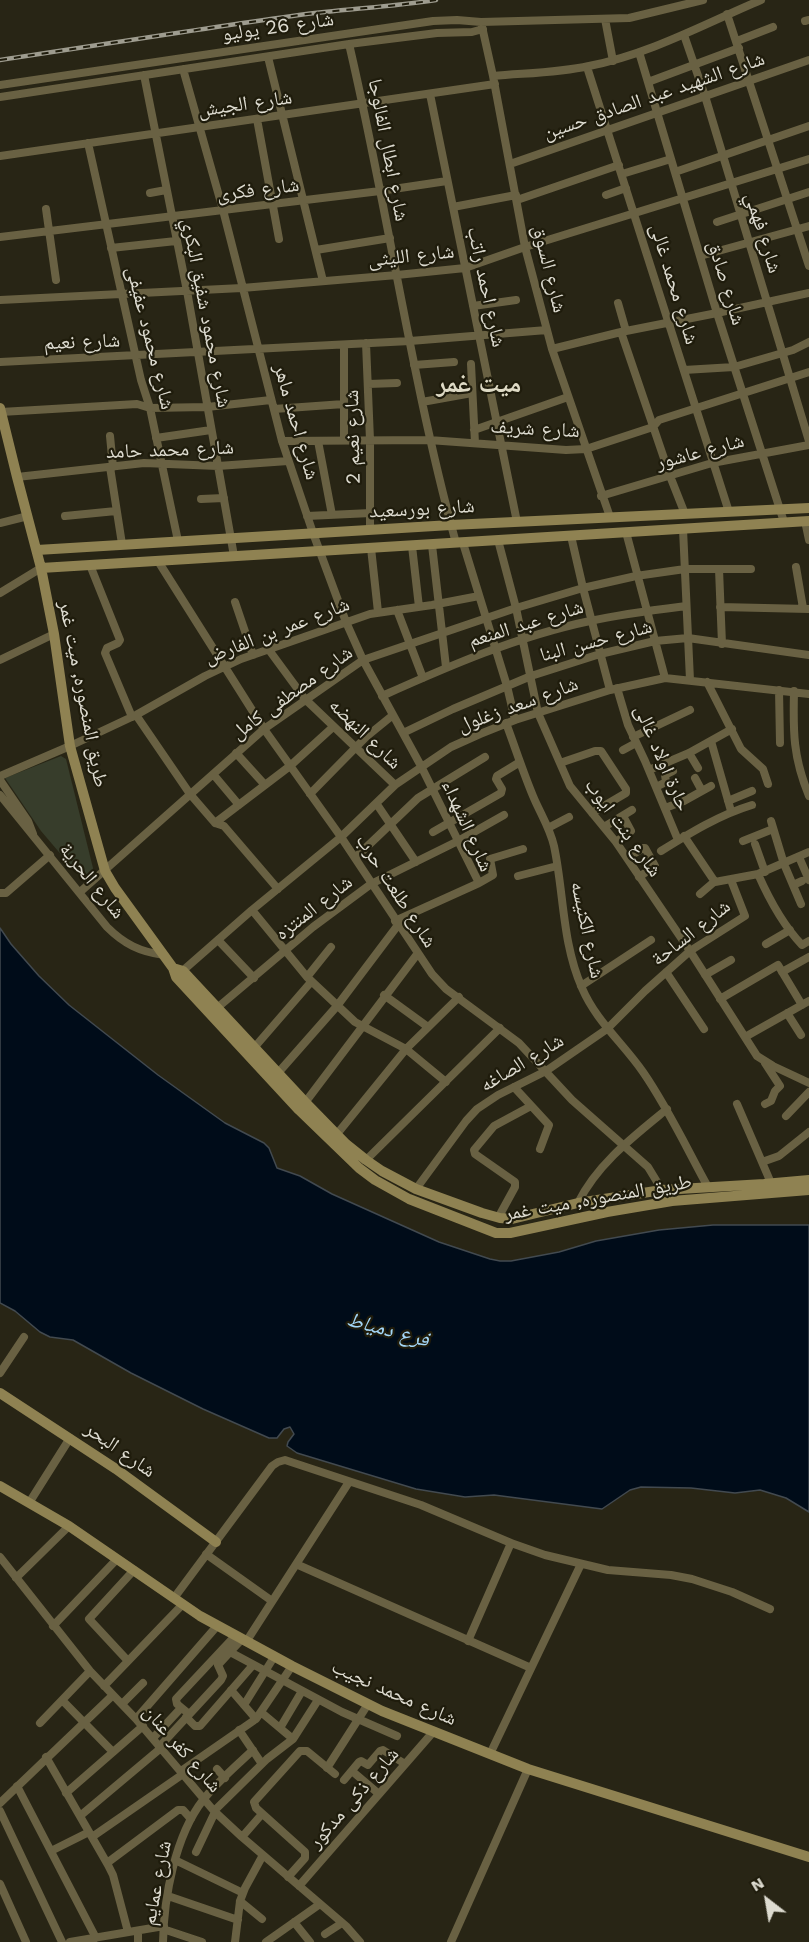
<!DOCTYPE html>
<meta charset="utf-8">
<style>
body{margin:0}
#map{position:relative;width:809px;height:1942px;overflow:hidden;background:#282515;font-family:"Work Sans",sans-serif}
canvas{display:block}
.north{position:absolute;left:737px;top:1870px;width:60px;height:60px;-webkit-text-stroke:4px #1f1c0c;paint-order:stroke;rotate:329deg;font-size:16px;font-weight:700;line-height:24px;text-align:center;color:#dddbd0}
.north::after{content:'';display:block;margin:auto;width:21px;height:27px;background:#dddbd0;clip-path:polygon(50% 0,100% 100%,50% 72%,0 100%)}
</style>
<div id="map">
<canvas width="809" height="1942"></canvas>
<div class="north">N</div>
</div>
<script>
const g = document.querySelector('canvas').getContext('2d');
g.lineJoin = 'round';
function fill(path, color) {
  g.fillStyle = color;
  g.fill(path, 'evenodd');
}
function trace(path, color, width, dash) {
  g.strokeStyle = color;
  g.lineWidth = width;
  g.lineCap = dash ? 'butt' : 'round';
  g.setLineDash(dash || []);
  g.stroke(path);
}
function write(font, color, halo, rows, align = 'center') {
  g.font = font + ' "Work Sans","Noto Naskh Arabic",sans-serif';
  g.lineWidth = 4.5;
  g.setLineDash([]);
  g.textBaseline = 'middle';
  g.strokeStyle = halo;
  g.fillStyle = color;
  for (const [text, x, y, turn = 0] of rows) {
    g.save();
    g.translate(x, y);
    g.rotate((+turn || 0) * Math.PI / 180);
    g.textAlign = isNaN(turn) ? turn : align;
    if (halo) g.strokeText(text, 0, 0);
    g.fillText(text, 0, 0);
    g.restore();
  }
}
const green = new Path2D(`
 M61 756 66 759 93 868 92 872 84 879 81 878 41 831 5 778Z`);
const water = new Path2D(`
 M0 928 11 944 39 976 69 1005 158 1075 225 1123 264 1143 269 1148 277 1168 300 1176 332 1194 439 1242 490 1259 500 1261H511L559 1252 596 1241 659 1230 713 1225H809V1512L786 1498 760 1490 735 1493 691 1488 641 1487 630 1490 602 1509 494 1495 465 1497 416 1489 297 1453 287 1446 288 1442 294 1434 290 1427 284 1429 277 1438H269L203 1409 131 1373 73 1340 50 1337 40 1332 15 1311 0 1303Z`);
const street = new Path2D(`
 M727 14 809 266
 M605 19 613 61
 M805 21 809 20
 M481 22 493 76 525 247 552 349 610 517
 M684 35 705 96 809 441
 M737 41 773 27
 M349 44C388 210 411 379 456 543
 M639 52 717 313 784 522
 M268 57 323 281
 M587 67 729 512
 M183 69 223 210 282 441 313 533 346 622 363 660 421 766 479 883 395 921
 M144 75 187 291 234 556
 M493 76C525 73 558 73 589 66 650 54 704 24 761 0
 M648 82 739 48
 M0 85 433 21 457 20 481 22 629 18 703 0
 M430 94 517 522
 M0 97 349 44 437 33 472 32 483 29
 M257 119 279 239
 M88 143 141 380 150 408 178 541
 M0 156 495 84
 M510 164 809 60
 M675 172 809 126
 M622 174 671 159
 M150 193 166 190
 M606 195 626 188
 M517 200 619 165
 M453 207 516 195
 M46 209 56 280
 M717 222 809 192
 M0 237 380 191 447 181
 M111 248 176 241
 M316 250 390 238
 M700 256 809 226
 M0 300 242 288 397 275 465 268 525 247 809 159
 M618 303 626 331
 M473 306 516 300
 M621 332 670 476 685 514
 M366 343 370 440V530
 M552 349 621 332 717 313 809 293
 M0 362 410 341 547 330
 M471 364 475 443
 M414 365 454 362
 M684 370 734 367 793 350 809 342
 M368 384 397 383
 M422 402 472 393
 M274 409 344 404
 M1 412 137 404 150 408 207 407 271 400
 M474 430 568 397
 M110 436 113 467
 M156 438 211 430
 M344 440V345
 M282 441 429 440 566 450 586 449 653 427 659 420 809 372
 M318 441 332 515
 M110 467 122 544
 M17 477 144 463 218 466 288 461
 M601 496 712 463 809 445
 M201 499 224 498
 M65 516 116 511
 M307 516 371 513
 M805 521 809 540
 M0 523 28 516
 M683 529 690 680
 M626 532 665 678
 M571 536 583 588 610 690
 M498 540 516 608 538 713 570 786 616 842 690 951 757 1056 773 1066 809 1083
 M463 543 507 686 515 720
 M432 545 446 667
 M412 546 419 607
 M371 548 378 612
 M158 561 264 729 341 837 432 974 446 989 519 1043 572 1100 648 1167 662 1190
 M90 565 120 640 118 643 107 648 105 653 132 717
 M796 567 803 608
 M719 569 722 644
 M0 593 41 568
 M235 602 253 655
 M720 607 809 609
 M397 610 423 678
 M269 650 305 699 395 785
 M0 660 54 634
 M707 682 741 749 763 769 768 784
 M617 688 628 725 645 761 678 840
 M779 690 780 743
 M794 691C793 732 793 757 809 796
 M382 696C449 666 518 636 590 621 621 614 654 610 686 606
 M136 715 190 794 215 823 224 826 278 889
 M506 723C515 747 523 772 533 796 540 813 550 828 554 846 564 893 562 943 582 988 596 1021 623 1043 643 1072 668 1108 687 1149 708 1187
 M403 733 453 709 531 676 600 654 655 641 688 638 809 655
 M633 737 690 710
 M711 741 731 811
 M623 750 636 743
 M236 753 265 785
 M689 753 698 768
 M560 763 595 751H601L626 789V793L592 813
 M649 770 689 753 732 729
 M213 774 239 805
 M0 776 70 746 136 715 205 676 241 659 370 614 432 605 479 596
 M695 778 702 791
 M0 780 28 821 33 834
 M656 787 666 782 665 775 673 771
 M310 794 366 737 393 715
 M0 795 107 927C124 944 140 952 164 955
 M728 801 752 791
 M376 803 416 862
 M665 808 684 801 711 786
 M771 821 784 864 801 904
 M215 823 290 766 333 727
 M604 827 632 810
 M548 828 569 817
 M433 832 501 793 502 789 496 779 497 776 520 762
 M684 836 715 882 758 874 809 852
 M743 841 773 829
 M616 842 631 831 623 816
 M755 844 765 872
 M661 851C690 833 719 815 752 805
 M799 857 809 880
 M355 858 418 798 485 757
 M627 858 643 848H645L655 866 639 877
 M758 874C769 899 783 925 802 945L809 941
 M518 876 557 866
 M479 883 493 875 490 859 523 849
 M793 885 802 881
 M80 892 264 729 363 660 516 608 583 588 636 576 685 569H751
 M0 893H6L50 855
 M700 894 714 882
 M252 910 307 977 355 1022 406 1049 446 1082
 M218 940 254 978
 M766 944 790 930
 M666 972 704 1029
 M782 972 809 957
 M179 974 252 910 341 837 395 785 451 747 480 734 515 720 610 690 665 678 809 694
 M705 975 731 960
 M307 977 331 947
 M581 986 651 940
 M384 995 428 1027
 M720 999 778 965 802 1005
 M217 1008 313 927 371 884 458 841 504 815
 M787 1013 801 1035
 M745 1037 809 1001
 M253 1049 311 982
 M278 1073 337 1006 398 925
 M514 1087 549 1125 540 1149
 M304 1104 418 953
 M737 1104 771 1183
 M765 1104 771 1101 775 1091 780 1086 765 1063
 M786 1116 809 1092
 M337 1134 406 1049 459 997
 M366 1160 500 1028
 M762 1162 779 1156 809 1132
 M416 1189 466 1121 477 1109 498 1095 546 1071 607 1029 645 991 690 951 745 916 731 880
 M578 1203C597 1164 634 1136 667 1109
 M498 1218 515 1187V1182L475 1154 474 1150 494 1126 531 1106
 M0 1373 24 1337
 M29 1503 70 1438
 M206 1554 272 1601
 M0 1557 90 1671 136 1719 214 1811 242 1837 346 1926 360 1942
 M296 1564 531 1668
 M16 1578 69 1526
 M174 1598 272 1466 278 1462 285 1460 421 1505 511 1543 545 1555 608 1570 671 1575 692 1579 732 1592 770 1609
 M53 1626 117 1559
 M468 1641 511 1543
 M246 1642 349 1482
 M230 1652 342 1712 397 1736
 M128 1661 89 1619 134 1570
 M104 1686 183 1604
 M231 1690 256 1719
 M62 1700 113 1752
 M122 1704 143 1683
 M244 1705 274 1657
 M262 1713 293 1739
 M189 1714 177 1704 176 1699 235 1636
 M186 1717 195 1726H200L253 1665
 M136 1719 217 1626
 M40 1723 90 1671
 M280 1728 302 1691
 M239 1730 262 1764
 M153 1738 181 1708
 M160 1746 221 1680 223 1676 218 1665 242 1639
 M490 1754 581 1564
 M46 1757 108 1865 113 1875 128 1932
 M327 1768 368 1704
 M217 1769 225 1778
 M181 1771 256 1719 292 1666
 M352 1771 379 1794
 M344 1780 359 1762 361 1761 368 1765 380 1751 383 1750 405 1764
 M17 1786 96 1938
 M66 1793 143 1726
 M0 1803 113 1695
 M0 1811 62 1942
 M214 1811 267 1759 293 1739 318 1700
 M80 1816 161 1748
 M92 1837 183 1774
 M242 1837 262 1814
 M51 1851 89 1832
 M196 1852 215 1812
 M175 1860 243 1893
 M107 1863 178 1810H183L191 1819
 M288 1877 305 1858V1852L256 1808 254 1802 300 1751H307L335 1774
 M0 1884 26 1942
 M299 1886 434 1731
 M168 1896 238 1920
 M240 1901 262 1919
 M294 1922 310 1942
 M163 1929 202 1942
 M138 1931V1942
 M325 1934 342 1923
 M70 1942 164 1926
 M163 1942C164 1897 175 1836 203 1800 217 1782 236 1766 253 1750
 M235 1942 240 1901 245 1888 263 1855
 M266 1942 320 1904
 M451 1942 528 1769`);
const secondary = new Path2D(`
 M0 408 17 477 41 568 54 634 70 746 105 871 115 888 173 968 176 977 299 1110 359 1168 375 1180 409 1199 496 1233H510L607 1212 672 1201 809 1190
 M37 550 451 525 809 508
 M41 568 809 521
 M173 968 183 971 305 1102 346 1144 366 1160 382 1171 416 1189 482 1213 500 1218 512 1219 578 1203 662 1190 764 1184 809 1180
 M0 1393 116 1469 216 1542
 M0 1486 69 1526 200 1616 292 1666 382 1711 528 1769 809 1857`);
const rail = new Path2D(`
 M0 60C100 45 199 29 299 15 345 9 390 7 436 0`);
const streetNames = [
 ["شارع 26 يوليو",278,27,-8],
 ["شارع الشهيد عبد الصادق حسين",654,96,-19],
 ["شارع الجيش",245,104,-8],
 ["شارع ابطال الفالوجا",388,150,79],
 ["شارع فكرى",258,190,-7],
 ["شارع فهمي",763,233,73],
 ["شارع الليثى",411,256,-6],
 ["شارع السوق",549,269,76],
 ["شارع صادق",726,283,73],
 ["شارع محمد غالى",674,284,73],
 ["شارع احمد راتب",486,287,78],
 ["شارع محمود شفيق البكري",206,313,79],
 ["شارع محمود عفيفى",150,338,76],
 ["شارع نعيم",82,342,-2],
 ["شارع احمد ماهر",296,422,74],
 ["شارع شريف",535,429,3],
 ["شارع نعيم 2",353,437,-91],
 ["شارع محمد حامد",170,450,-2],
 ["شارع عاشور",700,452,-15],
 ["شارع بورسعيد",422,509,-3],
 ["شارع عبد المنعم",526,624,-17],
 ["شارع عمر بن الفارض",277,631,-21],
 ["شارع حسن البنا",596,641,-15],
 ["شارع مصطفى كامل",292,693,-36],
 ["طريق المنصوره, ميت غمر",83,694,79],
 ["شارع سعد زغلول",518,705,-20],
 ["شارع النهضه",365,734,44],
 ["حارة اولاد غالى",662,758,67],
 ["شارع الشهداء",467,826,66],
 ["شارع بنت ايوب",623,828,54],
 ["شارع الحرية",92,881,51],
 ["شارع طلعت حرب",396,891,57],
 ["شارع المنتزه",314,908,-38],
 ["شارع الكنيسه",587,930,78],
 ["شارع الساحة",691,933,-38],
 ["شارع الصاغه",522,1063,-31],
 ["طريق المنصوره, ميت غمر",598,1198,-10],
 ["شارع البحر",120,1450,35],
 ["شارع محمد نجيب",394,1693,24],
 ["شارع كفر عنان",182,1749,49],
 ["شارع ذكى مدكور",354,1798,-49],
 ["شارع عمايم",157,1883,-79]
];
const waterNames = [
 ["فرع دمياط",388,1330,15]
];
const districtNames = [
 ["ميت غمر",479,384]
];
fill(green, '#373d2b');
fill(water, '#000c19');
trace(water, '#424a50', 1.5);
trace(street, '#696143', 8);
trace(secondary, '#8f8252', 10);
trace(rail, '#9e9c8f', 4.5);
trace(rail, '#1f1c0c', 2, [7]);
write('20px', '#dddbd0', '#1f1c0c', streetNames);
write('italic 21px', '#a4d7f8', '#1f1c0c', waterNames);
write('bold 26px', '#dedac5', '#1f1c0c', districtNames);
</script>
